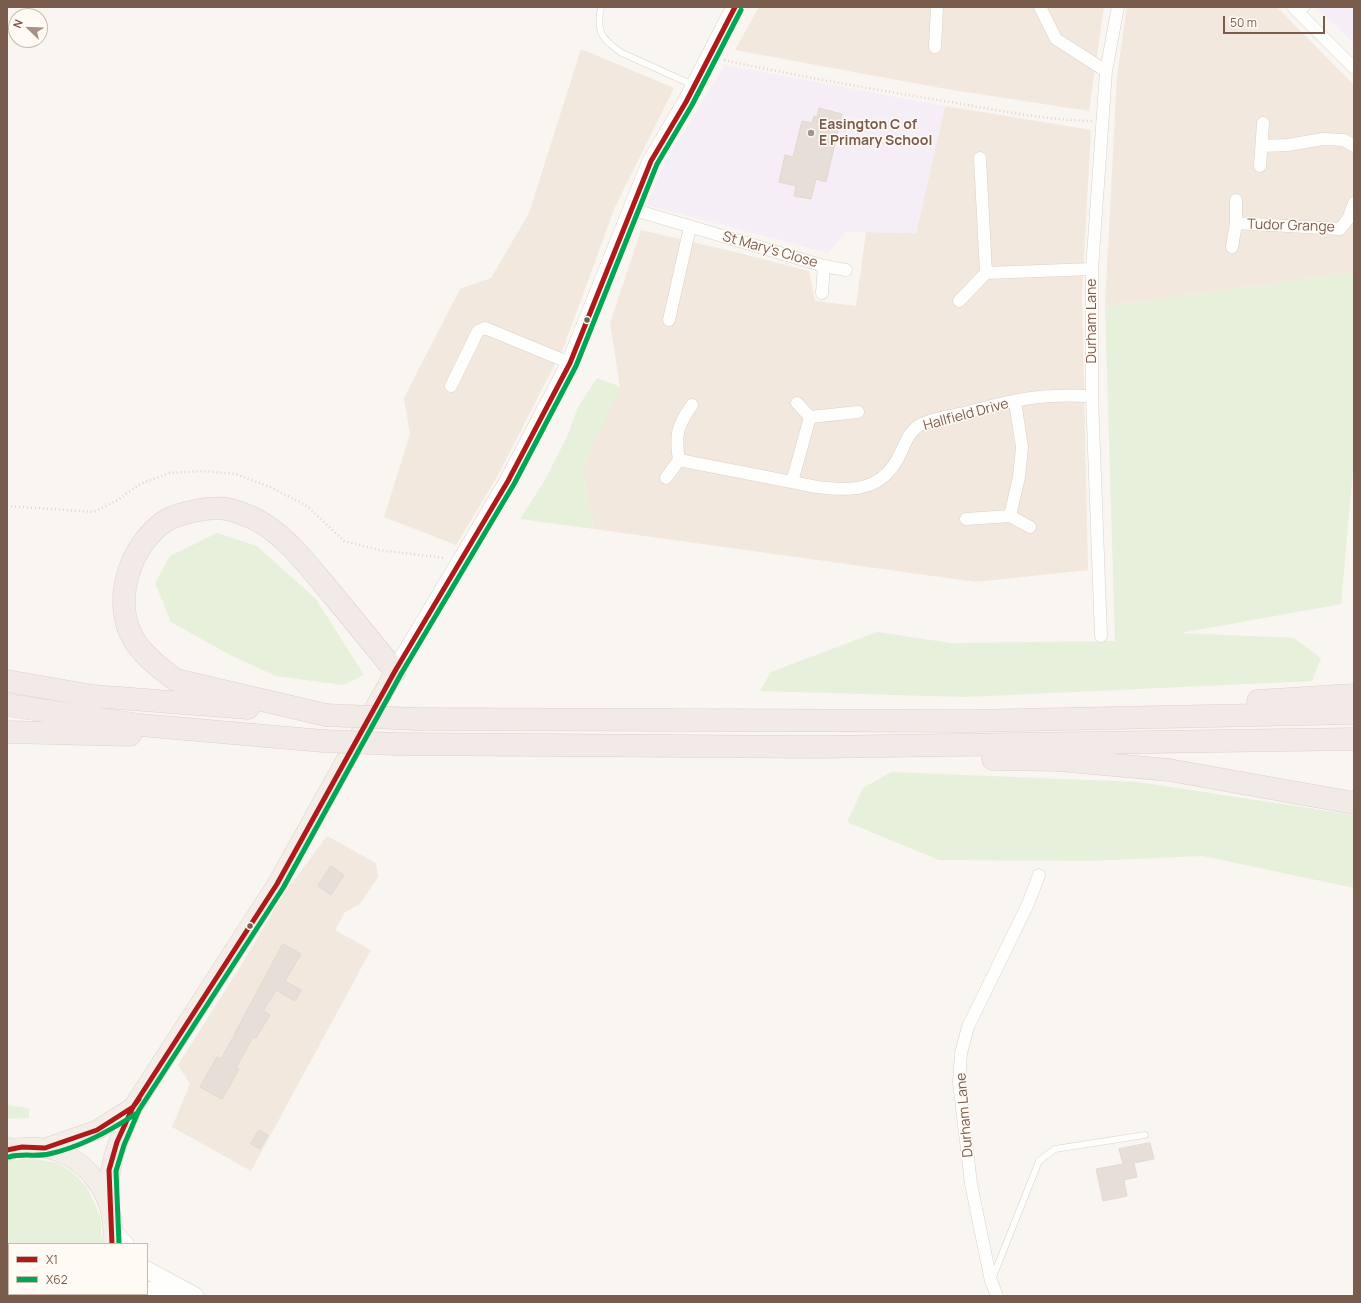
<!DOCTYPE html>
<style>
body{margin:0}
#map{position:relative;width:1361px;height:1303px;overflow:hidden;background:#f9f5f0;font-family:Manrope,sans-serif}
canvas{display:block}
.frame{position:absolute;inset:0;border:8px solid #7a5c4d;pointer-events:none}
.legend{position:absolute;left:8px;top:1243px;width:140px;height:52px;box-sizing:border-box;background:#fffaf3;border:1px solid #cabbb1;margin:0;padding:5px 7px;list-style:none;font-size:12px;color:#7a5c4d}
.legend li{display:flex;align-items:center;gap:8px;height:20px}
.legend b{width:20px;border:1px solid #cabbb1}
.north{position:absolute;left:8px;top:8px;width:40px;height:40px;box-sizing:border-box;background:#fffaf3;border:1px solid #cabbb1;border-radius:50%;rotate:293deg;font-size:11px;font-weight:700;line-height:16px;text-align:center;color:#7a5c4d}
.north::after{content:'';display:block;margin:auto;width:14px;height:18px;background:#a69286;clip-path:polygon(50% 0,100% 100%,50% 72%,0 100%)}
.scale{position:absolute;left:1223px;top:16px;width:102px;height:18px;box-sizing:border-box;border:2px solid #7a5c4d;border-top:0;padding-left:5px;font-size:12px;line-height:14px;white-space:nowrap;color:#7a5c4d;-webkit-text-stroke:3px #fffaf3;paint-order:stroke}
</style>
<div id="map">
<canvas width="1361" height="1303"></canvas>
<div class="frame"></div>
<ul class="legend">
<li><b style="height:5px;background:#b11919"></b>X1</li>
<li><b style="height:5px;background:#00a651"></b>X62</li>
</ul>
<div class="north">N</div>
<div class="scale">50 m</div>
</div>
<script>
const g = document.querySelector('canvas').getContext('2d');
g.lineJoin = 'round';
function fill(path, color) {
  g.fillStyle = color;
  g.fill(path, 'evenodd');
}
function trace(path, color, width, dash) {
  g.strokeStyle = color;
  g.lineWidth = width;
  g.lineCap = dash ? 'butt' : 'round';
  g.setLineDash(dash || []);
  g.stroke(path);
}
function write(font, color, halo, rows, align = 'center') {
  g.font = font + ' Manrope,sans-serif';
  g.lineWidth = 3;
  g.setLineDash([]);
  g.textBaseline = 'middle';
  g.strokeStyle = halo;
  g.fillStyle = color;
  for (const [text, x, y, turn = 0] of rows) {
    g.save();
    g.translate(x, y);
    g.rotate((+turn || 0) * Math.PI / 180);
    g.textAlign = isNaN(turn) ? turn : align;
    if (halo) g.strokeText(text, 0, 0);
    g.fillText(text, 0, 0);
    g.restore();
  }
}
const residential = new Path2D(`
 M759 7H1104L1089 111 946 89 735 50Z
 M1127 7H1277L1354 85V273L1105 306 1117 76Z
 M581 49 674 88 615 207 564 346 497 477 456 545 384 517 410 434 404 398 460 289 491 278 529 213Z
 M945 106 1091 130 1082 293 1088 570 976 582 594 529 582 468 620 387 610 323 641 230 739 253 809 271 815 301 856 306 866 232 916 233Z
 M327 836 376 863 378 877 360 904 345 912 335 930 371 950 251 1171 172 1127 190 1084 178 1065 245 959 283 895Z`);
const education = new Path2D(`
 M1316 7H1354V43L1329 20Z
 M725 65 945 106 916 233 846 232 828 253 646 205 666 160Z`);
const green = new Path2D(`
 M1354 273V459L1341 604 1181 633 1294 638 1321 658 1312 681 965 697 760 691 771 672 877 632 951 643 1115 641 1105 306Z
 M597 378 621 387 582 468 594 529 520 519 545 480 567 437 578 407Z
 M217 533 257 546 316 599 364 675 343 685 276 676 230 655 171 622 155 583 170 556Z
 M891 772 1138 782 1354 815V888L1203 856 1088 861 939 860 847 822 863 788Z
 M7 1105 29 1108V1118L7 1119Z
 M31 1158 57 1163 71 1171 87 1187 101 1219V1244H9V1294H65L62 1296H7V1161Z`);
const building = new Path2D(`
 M819 108 842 114 826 182 816 179 811 199 794 196 796 186 779 182 785 155 793 157 802 121 812 123 814 116 817 117Z
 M331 866 344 875 331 895 318 886Z
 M283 944 301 954 285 981 301 990 295 1001 276 990 263 1011 270 1015 256 1038 253 1037 236 1068 239 1069 222 1099 200 1087 217 1057 221 1059Z
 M259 1130 268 1135 260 1149 251 1144Z
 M1150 1143 1154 1159 1134 1163 1137 1177 1124 1180 1127 1196 1103 1201 1096 1169 1123 1164 1119 1149Z`);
const path = new Path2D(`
 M724 60C797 76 871 89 944 101 993 109 1042 120 1092 121
 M7 506 94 512 118 500 140 484 169 473 204 471 236 474 270 487 307 506 344 541 379 550 446 558`);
const lane = new Path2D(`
 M601 7C596 31 601 39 622 53L693 85
 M1300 13 1307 7
 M993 1277 1039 1161 1055 1149 1145 1135`);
const street = new Path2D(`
 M1040 7 1056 39 1106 71
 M1293 7 1354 68
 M935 47 937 7
 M1262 146 1288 145 1323 139 1344 140 1354 146
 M1260 166 1263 123
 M631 209 824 266 822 293
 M1236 223 1340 229 1348 219 1354 203
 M1232 247 1236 223V200
 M824 266 846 270
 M986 273 1092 269
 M959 301 986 273 980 158
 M669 320 690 227
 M451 386 478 331 485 328 570 363
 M797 403 810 417 858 412
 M679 460 817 487C849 491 879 492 897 460 904 448 908 430 922 424 935 418 950 416 964 413 992 406 1023 397 1053 396 1066 395 1079 396 1092 396
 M666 478 679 460C675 435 677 426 692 405
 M792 482 810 417
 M1010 516 1019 477 1022 447 1015 402
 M966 519 1010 516 1030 527
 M1101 636 1092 396V269L1106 71 1118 7
 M997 1296 991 1281 971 1184 959 1082 961 1053 968 1027 1028 904 1039 875`);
const secondary = new Path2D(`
 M395 671 508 481 570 363 651 161 686 102 735 7
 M114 1232 125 1244
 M147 1270 195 1296
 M147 1290 178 1296
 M101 1296 109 1294`);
const primary = new Path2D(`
 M45 1148 97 1130 133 1107
 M7 1150C16 1147 25 1147 34 1147 84 1149 119 1196 112 1244
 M109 1202C108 1161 117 1144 133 1107L277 884 395 671
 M80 1296 83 1294`);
const highway = new Path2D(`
 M7 681 93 696 248 708
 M1258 701 1354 695
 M7 705 140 725 323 741
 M326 715 176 680C162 670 143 655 134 640 111 602 130 543 167 520 180 513 211 506 226 509 234 510 255 518 262 523 291 541 310 568 332 594 353 619 374 645 395 671
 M416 719 969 721 1354 713
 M7 732 130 735
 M395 744 819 747 1354 739
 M993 759 1059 760 1169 770 1354 803
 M7 1149H9`);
const highwayBridge = new Path2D(`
 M326 715 416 719
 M323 741 395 744`);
const bus1 = new Path2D(`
 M7 1150 22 1147 45 1148 97 1130 133 1107 139 1099
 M112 1244 109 1170 117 1142 133 1107 277 884 395 671 508 481 570 363 651 161 686 102 735 7`);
const bus2 = new Path2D(`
 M9 1157C22 1153 36 1157 49 1154 81 1147 110 1131 137 1113
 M119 1244 116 1171 124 1145 139 1110 283 888 401 674 514 484 576 366 657 164 692 105 741 10`);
const markers = [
 [811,133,4,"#a69286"],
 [587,320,3.5,"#7a5c4d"],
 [250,926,3.5,"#7a5c4d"]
];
const poiNames = [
 ["Easington C of",819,125],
 ["E Primary School",819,141]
];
const streetNames = [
 ["Tudor Grange",1291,226,2],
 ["St Mary's Close",770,250,16],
 ["Durham Lane",1092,321,-90],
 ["Hallfield Drive",966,415,-15],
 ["Durham Lane",965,1115,-95]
];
fill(residential, '#f2e8de');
fill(education, '#f6eef6');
fill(green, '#e7f0db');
fill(building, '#e6ded7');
trace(building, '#e2d8d2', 1);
trace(lane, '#d7d1cb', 7);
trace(street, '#d7d1cb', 13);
trace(secondary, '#d9d2cb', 18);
trace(primary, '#dad1cc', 20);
trace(highway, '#dad1cc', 23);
trace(path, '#dcd5d0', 2.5, [1, 3]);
trace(lane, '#fefefd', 6);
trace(street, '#fefefd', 12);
trace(secondary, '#fefefd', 17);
trace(primary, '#f3eee8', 19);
trace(highway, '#f2eae7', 22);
trace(highwayBridge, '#dad1cc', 23, []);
trace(highwayBridge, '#f2eae7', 22);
trace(bus1, '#b11919', 5);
trace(bus2, '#00a651', 5);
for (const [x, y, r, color] of markers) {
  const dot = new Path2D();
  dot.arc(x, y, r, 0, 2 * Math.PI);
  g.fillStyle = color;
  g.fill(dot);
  trace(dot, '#fffaf3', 1.5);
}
write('bold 14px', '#7a5c4d', '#fffaf3', poiNames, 'left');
write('14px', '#7a5c4d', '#fffaf3', streetNames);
</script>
